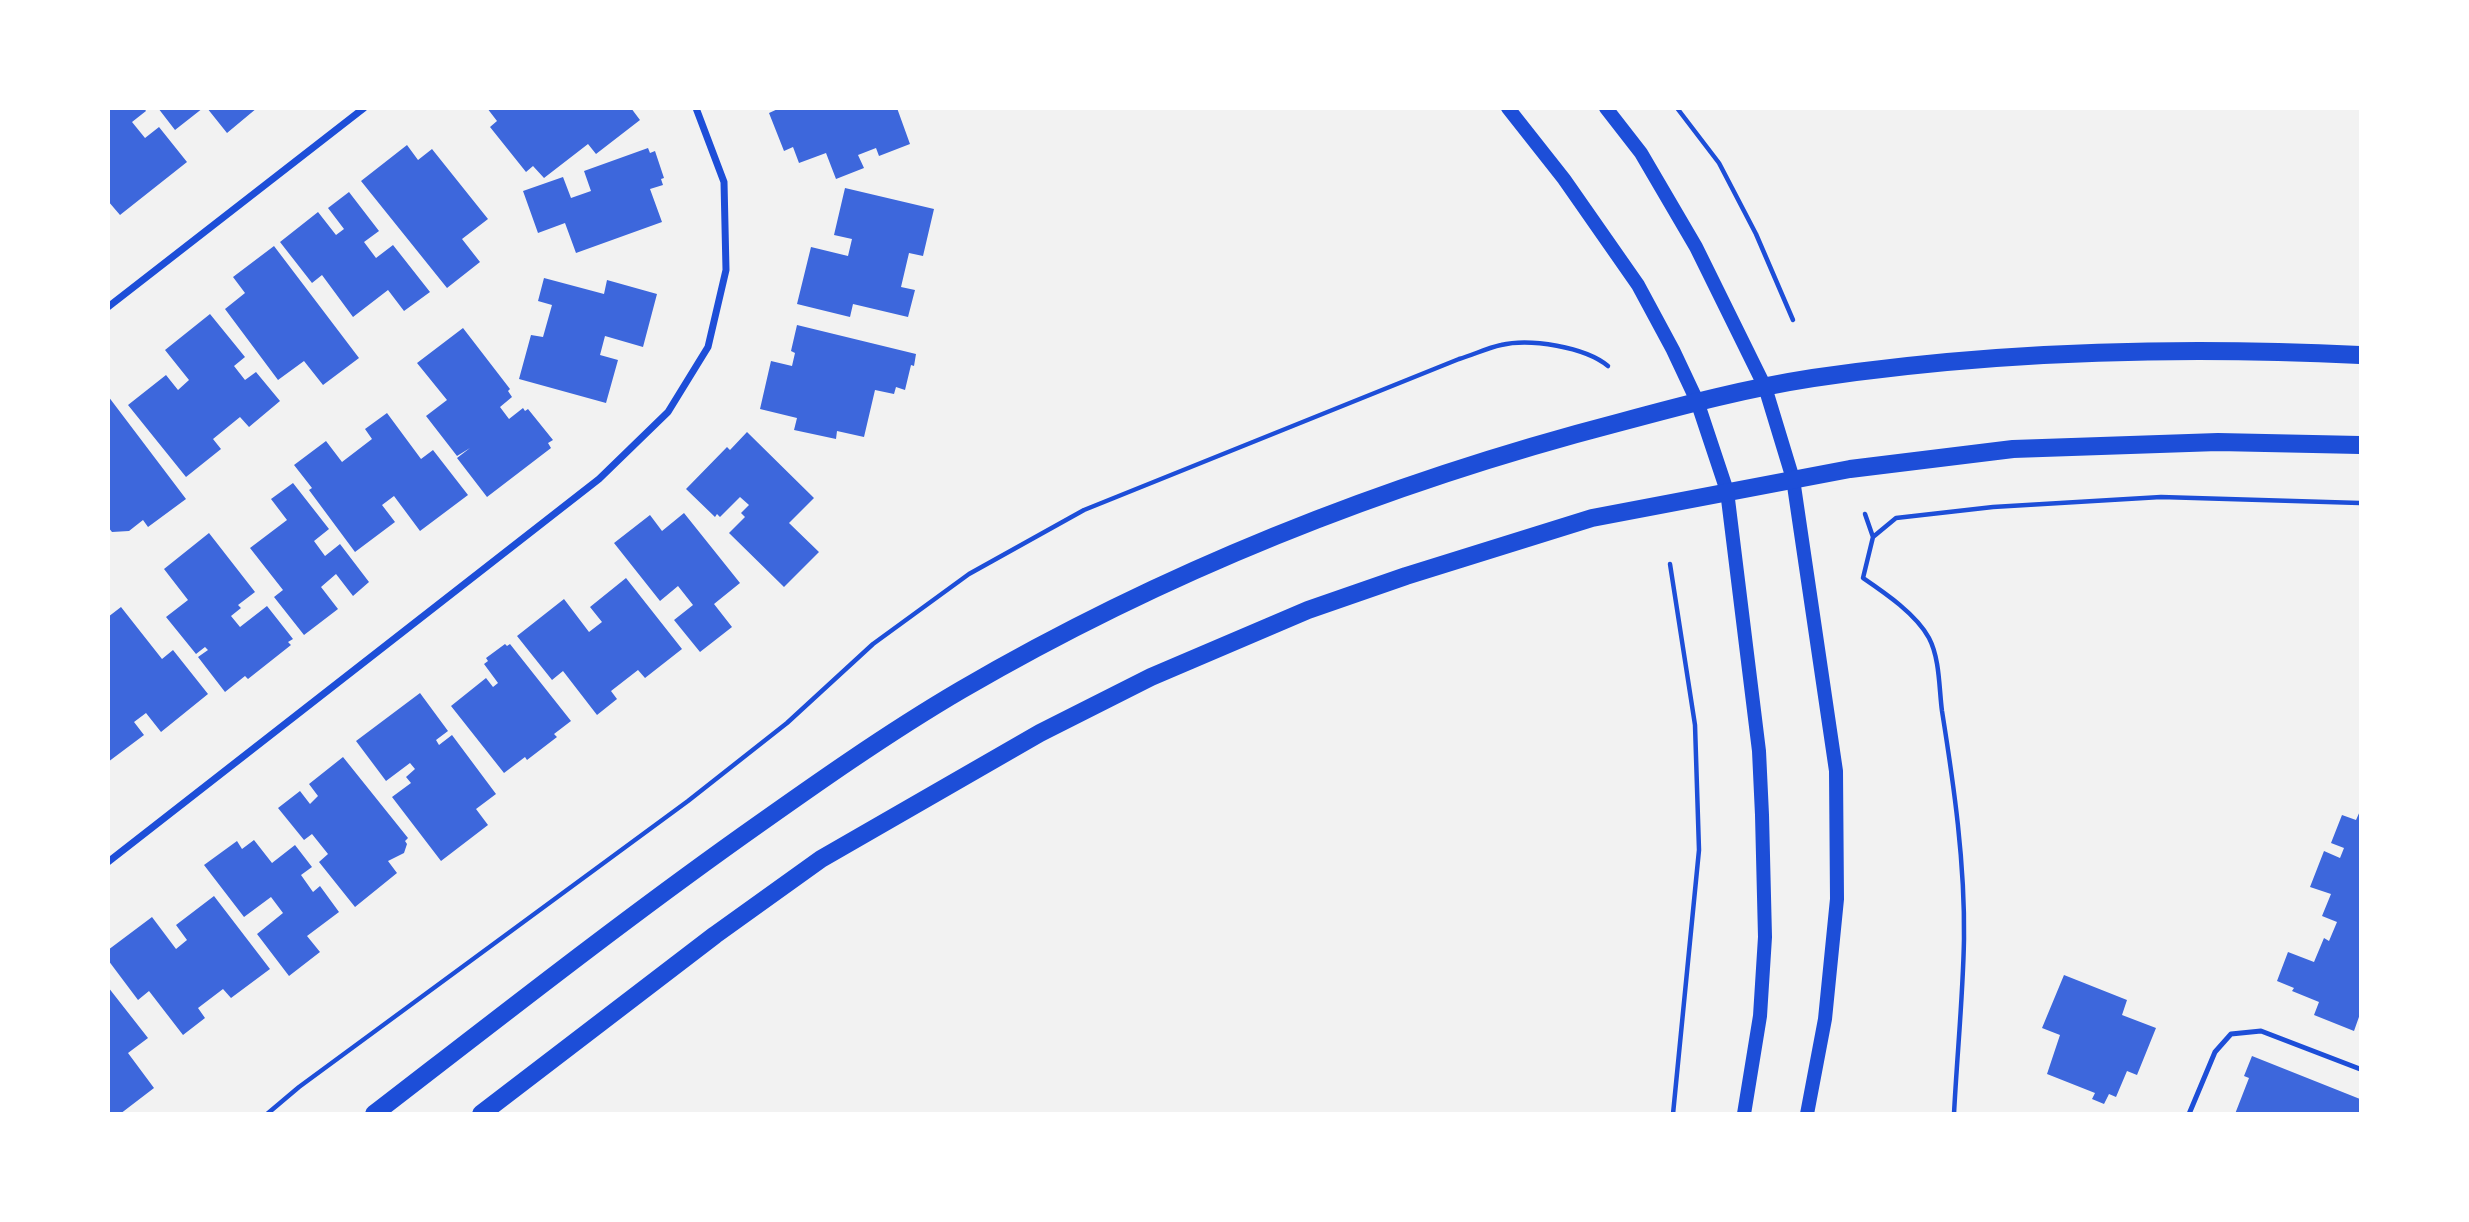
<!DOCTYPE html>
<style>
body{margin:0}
#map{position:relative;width:2469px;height:1222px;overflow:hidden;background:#f2f2f2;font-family:"Work Sans",sans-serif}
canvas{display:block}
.frame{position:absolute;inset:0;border:110px solid #fff;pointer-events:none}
</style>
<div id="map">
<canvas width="2469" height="1222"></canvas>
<div class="frame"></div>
</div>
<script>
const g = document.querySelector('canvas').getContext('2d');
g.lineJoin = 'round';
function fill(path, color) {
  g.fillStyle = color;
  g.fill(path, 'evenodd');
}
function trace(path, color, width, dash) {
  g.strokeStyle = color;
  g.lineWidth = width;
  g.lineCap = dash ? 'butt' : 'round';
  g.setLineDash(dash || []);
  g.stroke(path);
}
const building = new Path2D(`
 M108 108H144L146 111 132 122 145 138 159 127 187 162 120 215 108 201Z
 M158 108H203L175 130Z
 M207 108H257L227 133Z
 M487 108H631L640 120 596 154 588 144 544 178 533 166 526 172 490 127 497 121Z
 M780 108H897L910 144 879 156 876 148 858 155 864 168 836 179 826 153 799 163 793 147 784 151 769 113Z
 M407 145 418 160 432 149 488 219 462 239 480 262 447 288 361 181Z
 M648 148 650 153 655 151 664 178 661 179 663 185 650 189 662 222 576 253 565 223 538 233 523 191 563 177 571 198 591 191 584 171Z
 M845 188 934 209 923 256 909 253 901 287 915 290 908 317 853 304 850 317 797 304 811 247 848 256 852 239 834 235Z
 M349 192 379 231 364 242 376 258 393 245 430 292 404 311 388 290 353 317 322 275 312 283 280 242 318 212 336 235 344 229 328 208Z
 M274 246 359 358 323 385 304 361 278 380 225 309 245 293 233 277Z
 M544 278 604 294 607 280 657 294 643 347 605 336 600 355 618 360 606 403 519 379 531 335 543 337 552 305 538 301Z
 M210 314 245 357 234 366 245 380 256 372 280 401 249 427 240 417 213 439 221 449 186 477 128 405 166 375 178 390 189 380 165 350Z
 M797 325 916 354 914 366 911 365 905 390 896 387 894 394 875 390 864 437 837 431 836 439 794 430 797 418 760 409 771 361 792 366 795 353 791 351Z
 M463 328 510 389 508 391 512 397 500 407 509 419 523 408 525 411 528 409 553 440 548 443 551 448 487 497 457 458 470 448 457 456 426 416 447 400 417 363Z
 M108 396 186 499 148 527 143 520 129 531 112 532 108 527Z
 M387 413 421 459 433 450 468 495 420 531 394 496 382 505 395 522 355 552 309 490 312 488 294 465 326 441 342 462 372 439 365 429Z
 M747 432 814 498 789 523 819 552 784 587 729 533 745 517 741 513 749 505 740 497 720 517 717 514 715 517 686 489 727 447 730 450Z
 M293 483 329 529 314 541 325 556 340 544 369 582 353 596 336 574 321 587 338 609 304 635 274 597 283 590 250 548 287 520 271 499Z
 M684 513 740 583 714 604 732 627 700 652 674 620 693 605 678 586 660 601 614 543 650 515 662 531Z
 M209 533 255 592 238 605 241 608 231 616 240 627 267 606 293 639 288 642 291 645 248 679 245 676 225 692 198 657 208 650 205 647 196 654 166 617 188 600 164 569Z
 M626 578 682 649 645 678 638 670 611 691 617 699 597 715 563 671 552 680 517 636 564 599 589 632 602 622 590 607Z
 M121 607 162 659 173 650 208 694 161 732 146 713 134 722 144 735 108 762V617Z
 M505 644 507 646 510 644 571 721 554 734 557 737 527 760 525 757 504 773 451 706 486 678 493 687 498 683 484 664 488 661 486 658Z
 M420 693 448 731 436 740 439 745 452 735 496 794 476 809 488 825 441 861 392 797 411 783 406 777 415 769 410 763 386 781 356 741Z
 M343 757 408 838 405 841 407 844 404 853 388 861 397 873 355 907 319 862 328 854 312 834 304 840 278 808 300 791 310 804 318 796 309 784Z
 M2360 811V1014L2354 1031 2314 1015 2319 1002 2292 991 2294 988 2277 981 2288 952 2314 962 2324 938 2329 941 2337 922 2322 916 2331 894 2310 887 2324 851 2340 858 2344 848 2331 843 2342 815 2356 820Z
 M254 840 272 863 295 845 312 867 301 875 313 892 320 886 339 912 307 936 320 952 289 976 257 934 283 913 271 897 244 917 204 865 237 841 242 849Z
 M214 896 270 969 231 998 223 989 198 1008 205 1018 183 1035 149 991 138 1000 108 960V950L152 917 176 949 187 940 176 925Z
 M2064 975 2127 1000 2122 1015 2156 1028 2137 1075 2127 1071 2116 1097 2109 1094 2104 1104 2092 1099 2095 1093 2047 1074 2060 1035 2042 1028Z
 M108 987 148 1038 128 1053 154 1088 120 1114H108Z
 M2252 1056 2360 1099V1114H2235L2249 1078 2244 1076Z`);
const path = new Path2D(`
 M1677 108 1719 163 1756 234 1793 320
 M1865 514 1873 537 1863 578C1885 593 1916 614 1929 638 1940 659 1939 689 1942 711 1954 786 1965 863 1964 939 1963 997 1957 1055 1954 1114
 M1873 537 1896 518 1993 507 2161 497 2360 503
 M1670 564 1695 725 1699 850 1673 1114
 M267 1114 299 1087 688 801 787 723 873 644 969 574 1084 510 1459 359C1473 355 1487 348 1501 345 1530 338 1585 347 1608 366`);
const service = new Path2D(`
 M2189 1114 2215 1052 2231 1034 2261 1031 2360 1069`);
const minor = new Path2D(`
 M108 307 364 108
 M108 862 599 479 668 412 708 347 726 270 724 182 696 108`);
const secondary = new Path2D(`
 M1508 108 1564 179 1638 285 1673 350 1697 401 1727 491 1759 751 1762 815 1765 937 1760 1016 1744 1114
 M1606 108 1641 153 1696 247 1765 387 1793 479 1836 771 1837 899 1825 1019 1807 1114`);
const primary = new Path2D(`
 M374 1114C496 1020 617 925 742 836 814 785 886 734 961 690 1167 570 1390 482 1621 422 1684 405 1748 388 1813 378 1994 351 2178 346 2360 355
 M481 1114 715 935 821 859 1040 733 1151 677 1308 610 1406 576 1592 518 1850 469 2013 449 2218 442 2360 445`);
fill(building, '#3d67dc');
trace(path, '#1d4ed8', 4.5);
trace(service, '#1d4ed8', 5);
trace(minor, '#1d4ed8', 7);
trace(secondary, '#1d4ed8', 14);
trace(primary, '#1d4ed8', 18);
</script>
